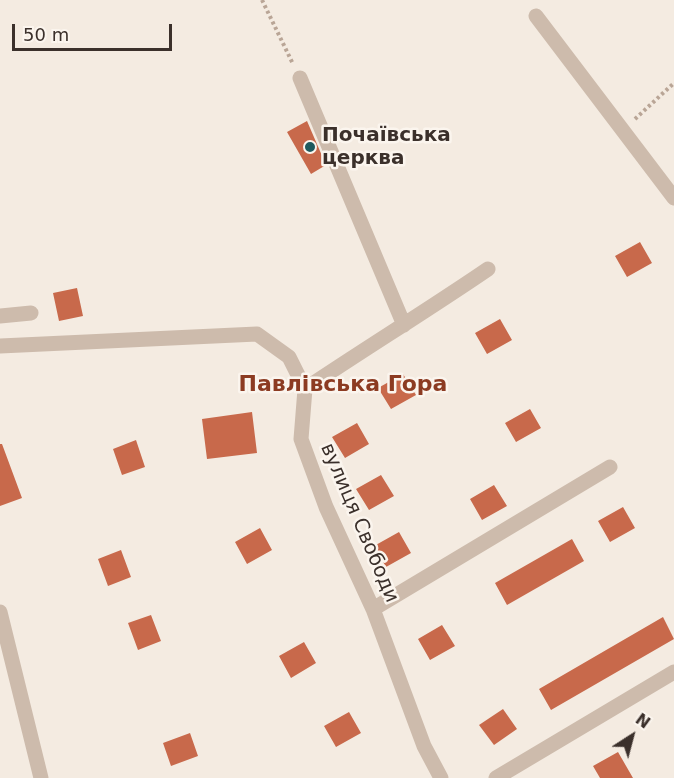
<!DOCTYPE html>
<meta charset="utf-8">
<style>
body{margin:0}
#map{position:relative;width:674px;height:778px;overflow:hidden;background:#f4ebe1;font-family:"DejaVu Sans",sans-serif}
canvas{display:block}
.north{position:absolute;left:602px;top:706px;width:60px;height:60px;-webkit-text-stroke:4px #fbf5ee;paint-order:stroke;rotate:36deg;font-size:16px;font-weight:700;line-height:24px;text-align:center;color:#3b302b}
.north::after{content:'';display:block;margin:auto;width:21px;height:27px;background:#3b302b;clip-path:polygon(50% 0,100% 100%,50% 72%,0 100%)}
.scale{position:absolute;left:12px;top:24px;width:160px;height:27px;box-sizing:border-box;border:3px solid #3b302b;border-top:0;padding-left:8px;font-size:18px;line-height:21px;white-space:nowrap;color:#3b302b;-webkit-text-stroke:4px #fbf5ee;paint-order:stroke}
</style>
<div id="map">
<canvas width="674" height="778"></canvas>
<div class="north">N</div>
<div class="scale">50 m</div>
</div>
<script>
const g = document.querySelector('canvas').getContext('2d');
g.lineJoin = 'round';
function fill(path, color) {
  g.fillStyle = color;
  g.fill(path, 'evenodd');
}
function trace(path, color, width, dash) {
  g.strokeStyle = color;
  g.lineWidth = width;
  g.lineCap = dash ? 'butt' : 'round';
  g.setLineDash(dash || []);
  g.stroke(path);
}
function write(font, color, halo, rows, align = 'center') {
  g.font = font + ' "DejaVu Sans",sans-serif';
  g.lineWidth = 5;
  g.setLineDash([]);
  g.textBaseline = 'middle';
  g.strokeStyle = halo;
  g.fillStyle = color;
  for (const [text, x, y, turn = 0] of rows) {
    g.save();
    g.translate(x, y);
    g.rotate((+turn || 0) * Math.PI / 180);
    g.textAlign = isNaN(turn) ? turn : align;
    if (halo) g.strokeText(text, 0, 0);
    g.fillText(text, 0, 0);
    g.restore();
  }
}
const building = new Path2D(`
 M307 121 326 165 311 174 287 132Z
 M640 242 652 263 627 277 615 256Z
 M77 288 83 316 59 321 53 293Z
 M500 319 512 340 487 354 475 333Z
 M403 374 416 395 391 409 378 388Z
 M530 409 541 428 516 442 505 423Z
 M252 412 257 453 207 459 202 419Z
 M357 423 369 444 345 458 332 437Z
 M136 440 145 467 122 475 113 449Z
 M0 444H2L22 498 0 506Z
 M381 475 394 496 369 510 356 489Z
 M494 485 507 506 482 520 470 499Z
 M623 507 635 528 610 542 598 521Z
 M260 528 272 550 247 564 235 542Z
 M399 532 411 553 386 567 374 546Z
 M572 539 584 561 507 605 495 583Z
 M121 550 131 577 108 586 98 559Z
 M151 615 161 641 138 650 128 623Z
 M663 617 674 639 551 710 539 689Z
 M442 625 455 646 430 660 418 639Z
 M304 642 316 663 291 678 279 656Z
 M503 709 517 729 494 745 479 725Z
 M349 712 361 733 336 747 324 726Z
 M190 733 198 756 171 766 163 743Z
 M618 752 633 778H600L593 766Z`);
const path = new Path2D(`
 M262 0 293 64
 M635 119 674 83`);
const minor = new Path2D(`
 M536 16 674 198
 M300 78 404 325
 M0 316 31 313
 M0 346 257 334 289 357 305 389 301 439 326 507 373 609 424 746 441 778
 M305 389C366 348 428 310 488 269
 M373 609 610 467
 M0 612 41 778
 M496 778 674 672`);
const markers = [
 [310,147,6,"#1f5a5e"]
];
const poiNames = [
 ["Почаївська",322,136],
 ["церква",322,159]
];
const streetNames = [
 ["вулиця Свободи",359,523,67]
];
const quarterNames = [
 ["Павлівська Гора",343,385]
];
fill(building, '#c8694b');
trace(path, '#b9a596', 4, [3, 3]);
trace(minor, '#cdbbac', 15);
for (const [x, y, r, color] of markers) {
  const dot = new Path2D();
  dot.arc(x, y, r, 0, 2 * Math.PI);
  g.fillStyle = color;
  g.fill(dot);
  trace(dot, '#fbf5ee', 2);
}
write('bold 20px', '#3b302b', '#fbf5ee', poiNames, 'left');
write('20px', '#3b302b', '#fbf5ee', streetNames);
write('bold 22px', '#8c3b22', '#fbf5ee', quarterNames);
</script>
